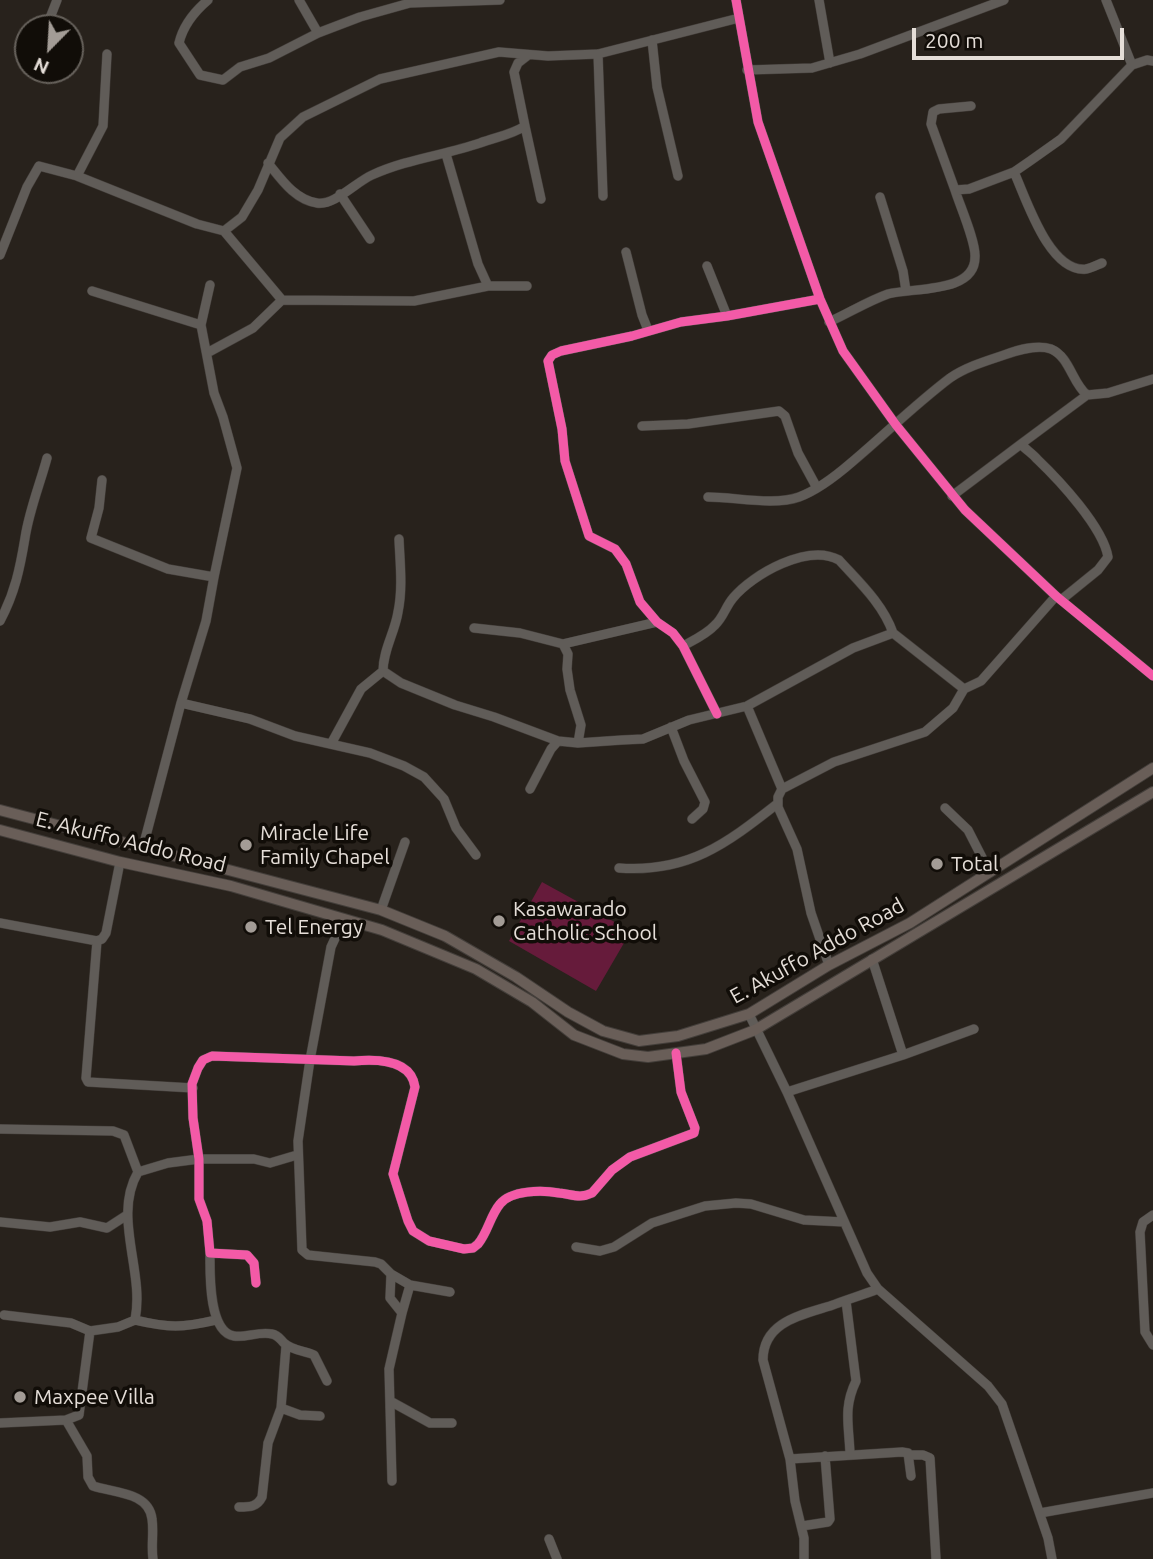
<!DOCTYPE html>
<style>
body{margin:0}
#map{position:relative;width:1153px;height:1559px;overflow:hidden;background:#28221c;font-family:Ubuntu,sans-serif}
canvas{display:block}
.north{position:absolute;left:14px;top:14px;width:70px;height:70px;box-sizing:border-box;background:#110d08;border:2px solid #66615b;border-radius:50%;rotate:204deg;font-size:19px;font-weight:700;line-height:28px;text-align:center;color:#e5ded8}
.north::after{content:'';display:block;margin:auto;width:24px;height:32px;background:#a39c96;clip-path:polygon(50% 0,100% 100%,50% 72%,0 100%)}
.scale{position:absolute;left:912px;top:28px;width:212px;height:32px;box-sizing:border-box;border:4px solid #e5ded8;border-top:0;padding-left:9px;font-size:21px;line-height:24px;white-space:nowrap;color:#e5ded8;-webkit-text-stroke:5px #110d08;paint-order:stroke}
</style>
<div id="map">
<canvas width="1153" height="1559"></canvas>
<div class="north">N</div>
<div class="scale">200 m</div>
</div>
<script>
const g = document.querySelector('canvas').getContext('2d');
g.lineJoin = 'round';
function fill(path, color) {
  g.fillStyle = color;
  g.fill(path, 'evenodd');
}
function trace(path, color, width, dash) {
  g.strokeStyle = color;
  g.lineWidth = width;
  g.lineCap = dash ? 'butt' : 'round';
  g.setLineDash(dash || []);
  g.stroke(path);
}
function write(font, color, halo, rows, align = 'center') {
  g.font = font + ' Ubuntu,sans-serif';
  g.lineWidth = 7;
  g.setLineDash([]);
  g.textBaseline = 'middle';
  g.strokeStyle = halo;
  g.fillStyle = color;
  for (const [text, x, y, turn = 0] of rows) {
    g.save();
    g.translate(x, y);
    g.rotate((+turn || 0) * Math.PI / 180);
    g.textAlign = isNaN(turn) ? turn : align;
    if (halo) g.strokeText(text, 0, 0);
    g.fillText(text, 0, 0);
    g.restore();
  }
}
const green = new Path2D(`
 M542 882 631 931 596 991 509 941Z`);
const minor = new Path2D(`
 M208 0C195 11 183 26 179 43L200 75 223 80 240 67 269 58 318 33 360 17 410 3 500 0
 M299 0 318 33
 M736 0 758 122 820 299 843 351 896 425 965 510 1056 596 1153 676
 M819 0 830 63
 M1106 0 1132 65
 M46 28 57 0
 M652 40 657 87 678 176
 M598 54 603 196
 M747 70 812 68 860 54 1004 0
 M525 126 541 199
 M446 154 478 264 488 286
 M268 163C281 179 295 200 317 203 334 206 356 182 372 175 407 159 445 155 480 143 496 137 511 135 525 126L514 72 518 63 527 56
 M1014 172C1026 198 1049 273 1086 269 1091 268 1097 265 1102 263
 M77 176 103 126 107 54
 M955 190 931 124 933 112 939 109 971 106
 M340 194 370 239
 M880 197 903 271 906 291
 M224 231 242 217 258 190 280 138 303 117 380 79 499 52 548 56 598 54 739 18
 M626 252 642 315 648 330
 M0 255 27 187 39 166 77 176 197 224 224 231 282 300 253 328 207 353
 M707 266 727 316
 M92 291 201 325 214 393 223 417 237 468 214 577 206 621 181 703 143 847
 M282 300 414 301 488 286H527
 M829 322C849 313 868 301 888 294 913 287 975 294 975 257 976 242 960 206 955 190L969 189 1014 172 1030 161 1061 139 1132 65 1147 60 1153 61
 M201 325 210 285
 M642 426 688 424 779 411 785 416 798 453 817 488
 M1021 444 1087 395
 M102 480 99 508 91 538 168 569 214 577
 M952 496 1021 444C1026 450 1032 453 1037 459 1059 480 1103 527 1108 557L1098 570 1061 600
 M708 497C735 497 774 506 799 497 818 490 837 475 852 462 884 435 918 402 950 378 966 367 986 361 1004 355 1018 350 1037 344 1051 349 1070 357 1072 383 1087 395L1108 393 1153 379
 M399 539C400 563 403 588 398 612 395 632 383 650 383 671L401 683 455 705 494 717 558 741 578 743 622 740 643 739 689 720 747 706 853 648 893 633
 M0 621C15 593 20 568 25 538 29 511 40 484 47 458
 M474 628 520 633 563 644 657 622
 M893 633 964 689
 M563 644 568 654 567 669 570 690 581 725 578 743
 M683 646C694 640 707 634 715 625 723 618 726 606 733 598 753 574 808 543 839 560 859 582 883 604 893 633
 M181 703 250 719 295 736 370 753 404 766 424 777 444 799 456 828 476 855
 M747 706 782 789
 M717 714 683 646 673 633 657 622 640 602 626 564 615 549 589 536 565 461 562 429 548 361 552 355 561 351 632 336 681 322 727 316 820 299
 M671 727 684 761 705 802 703 809 692 819
 M331 744 361 689 383 671
 M530 789 551 749 558 741
 M782 789 834 762 925 732 953 708 964 689 981 681 1056 596
 M782 789 778 797V807L797 849 811 913 829 965
 M945 808 968 830 989 871
 M619 868C688 873 726 844 777 804
 M381 910 405 842
 M344 919 331 947 310 1060 298 1141 302 1250 308 1255 375 1262 381 1264 391 1274 390 1298 402 1313 389 1369 392 1481
 M0 923 97 941 102 939 106 933 120 862
 M97 941 86 1078 88 1082 193 1088
 M872 959 903 1055
 M749 1014 787 1092 867 1273 878 1289 988 1386 1002 1404 1048 1538 1052 1559
 M787 1092 903 1055 974 1029
 M0 1129 113 1131 124 1135 138 1172
 M1153 1215 1143 1222 1140 1232 1145 1332 1153 1345
 M0 1222 50 1227 80 1222 107 1228 127 1215
 M576 1247 600 1251 614 1247 652 1223 705 1206 736 1203 751 1204 804 1220 844 1222
 M210 1253C210 1272 208 1332 234 1336 246 1338 259 1331 272 1334 278 1335 280 1339 284 1343 291 1350 305 1351 314 1355L327 1381
 M391 1274 410 1285 450 1292
 M256 1283 254 1263 247 1255 210 1253 207 1221 199 1199V1159L193 1118 192 1084 198 1068 203 1060 212 1056 354 1061C376 1059 411 1059 415 1087L393 1174 408 1221 413 1231 429 1241 464 1249 473 1248 478 1244C488 1232 490 1216 500 1204 511 1190 542 1190 559 1193 571 1194 580 1199 592 1193L612 1170 630 1157 694 1133 695 1128 681 1092 676 1053
 M846 1301 856 1381C843 1408 849 1425 850 1454
 M402 1313 410 1285
 M4 1315 71 1323 90 1331
 M135 1320C169 1328 182 1328 216 1320
 M390 1401 430 1423H452
 M281 1408 300 1415 320 1416
 M66 1420 87 1456 88 1477 93 1486C114 1493 149 1492 152 1519 154 1532 151 1546 153 1559
 M0 1423 66 1420 79 1415 90 1331 118 1327 135 1320C145 1271 112 1217 138 1172L168 1163 199 1159H254L270 1163 297 1155
 M908 1455H923L930 1458 936 1559
 M790 1459 902 1452 908 1453 911 1476
 M239 1507C250 1507 257 1507 262 1497L268 1443 281 1408 286 1346
 M1040 1513 1153 1493
 M802 1526 828 1522 830 1519 825 1456
 M549 1539 557 1559
 M804 1559V1538L795 1501 790 1459 763 1360C763 1322 801 1315 830 1306 846 1300 862 1295 878 1289`);
const major = new Path2D(`
 M0 810 381 910 445 936 516 977 568 1012 603 1031 639 1041 678 1036 749 1014 829 965 910 923 1153 768
 M0 830 120 862 231 886 382 930 476 969 532 1002 574 1035 623 1054 648 1057 706 1049 755 1030 1153 792`);
const cycleway = new Path2D(`
 M736 0 758 122 820 299 843 351 896 425 965 510 1056 596 1153 676
 M717 714 683 646 673 633 657 622 640 602 626 564 615 549 589 536 565 461 562 429 548 361 552 355 561 351 632 336 681 322 727 316 820 299
 M256 1283 254 1263 247 1255 210 1253 207 1221 199 1199V1159L193 1118 192 1084 198 1068 203 1060 212 1056 354 1061C376 1059 411 1059 415 1087L393 1174 408 1221 413 1231 429 1241 464 1249 473 1248 478 1244C488 1232 490 1216 500 1204 511 1190 542 1190 559 1193 571 1194 580 1199 592 1193L612 1170 630 1157 694 1133 695 1128 681 1092 676 1053`);
const markers = [
 [246,845,7,"#a39c96"],
 [937,864,7,"#a39c96"],
 [499,921,7,"#a39c96"],
 [251,927,7,"#a39c96"],
 [20,1397,7,"#a39c96"]
];
const poiNames = [
 ["Miracle Life",260,833],
 ["Family Chapel",260,857],
 ["Total",951,864],
 ["Kasawarado",513,909],
 ["Catholic School",513,933],
 ["Tel Energy",265,927],
 ["Maxpee Villa",34,1397]
];
const streetNames = [
 ["E. Akuffo Addo Road",131,842,14],
 ["E. Akuffo Addo Road",817,951,-29]
];
fill(green, '#661b3b');
trace(minor, '#433e3a', 10);
trace(major, '#433e3a', 12);
trace(minor, '#605c58', 9);
trace(major, '#695e58', 10);
trace(cycleway, '#f35aa7', 9);
for (const [x, y, r, color] of markers) {
  const dot = new Path2D();
  dot.arc(x, y, r, 0, 2 * Math.PI);
  g.fillStyle = color;
  g.fill(dot);
  trace(dot, '#110d08', 2.5);
}
write('21px', '#e5ded8', '#110d08', poiNames, 'left');
write('21px', '#e5ded8', '#110d08', streetNames);
</script>
